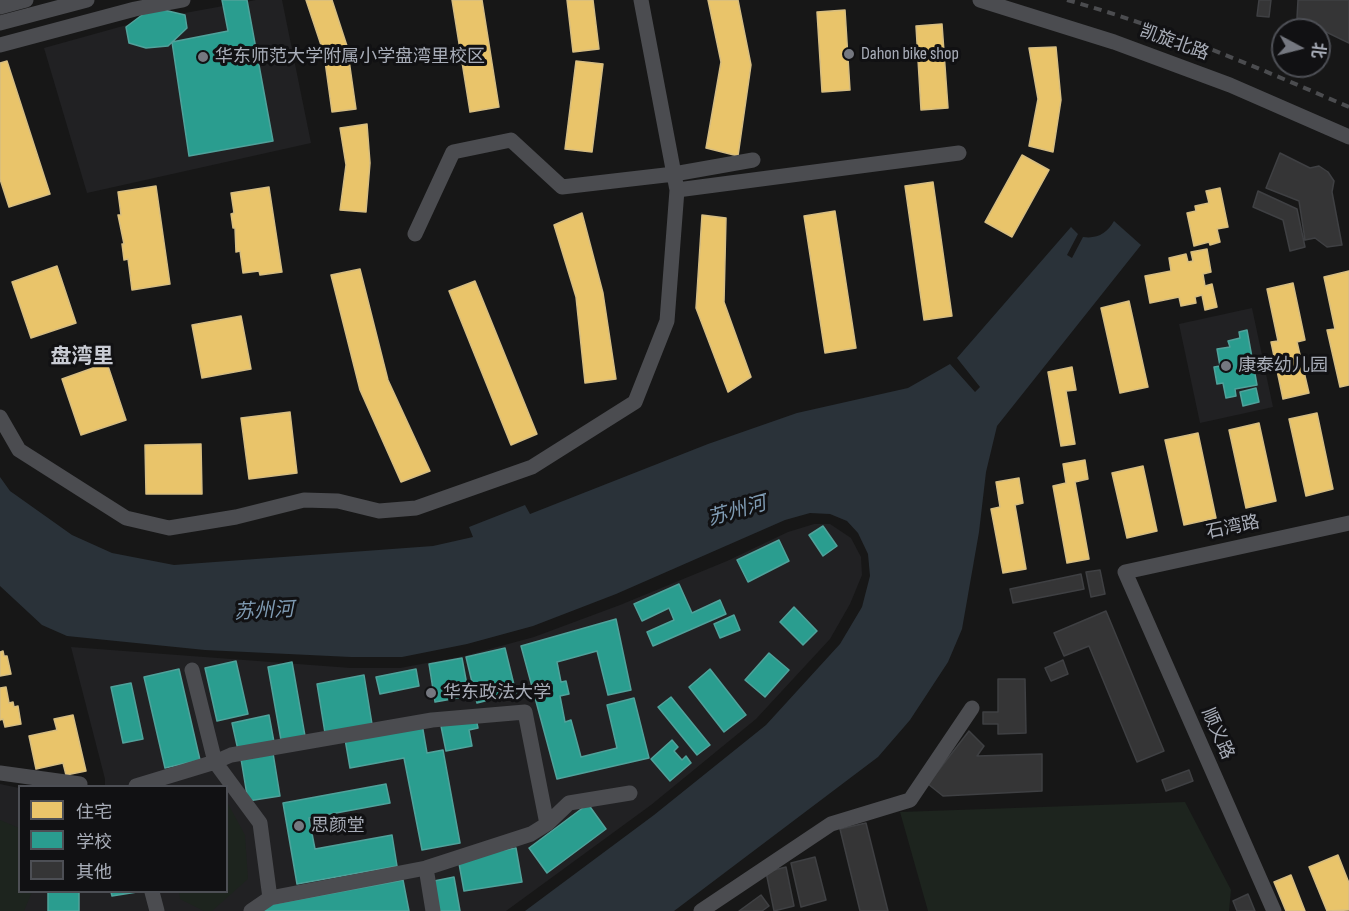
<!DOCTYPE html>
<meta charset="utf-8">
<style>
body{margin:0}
#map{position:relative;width:1349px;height:911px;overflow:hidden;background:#171717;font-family:"Sofia Sans Condensed","Noto Sans SC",sans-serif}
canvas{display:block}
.legend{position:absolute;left:18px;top:785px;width:210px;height:108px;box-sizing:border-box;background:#111113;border:2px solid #4d4f55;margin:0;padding:8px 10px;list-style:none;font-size:18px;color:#a8adb8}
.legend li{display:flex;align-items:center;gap:12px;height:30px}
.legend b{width:30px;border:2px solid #4d4f55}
.north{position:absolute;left:1271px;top:18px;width:60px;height:60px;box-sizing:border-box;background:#111113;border:2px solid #4d4f55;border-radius:50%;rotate:97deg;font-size:16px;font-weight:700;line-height:24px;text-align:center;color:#a8adb8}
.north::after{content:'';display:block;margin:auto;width:21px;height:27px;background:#757880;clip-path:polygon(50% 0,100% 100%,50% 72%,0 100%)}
</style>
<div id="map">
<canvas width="1349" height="911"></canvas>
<ul class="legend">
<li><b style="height:16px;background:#e9c46a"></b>住宅</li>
<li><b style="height:16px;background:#2a9d8f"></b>学校</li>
<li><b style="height:16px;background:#353536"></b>其他</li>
</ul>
<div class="north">北</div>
</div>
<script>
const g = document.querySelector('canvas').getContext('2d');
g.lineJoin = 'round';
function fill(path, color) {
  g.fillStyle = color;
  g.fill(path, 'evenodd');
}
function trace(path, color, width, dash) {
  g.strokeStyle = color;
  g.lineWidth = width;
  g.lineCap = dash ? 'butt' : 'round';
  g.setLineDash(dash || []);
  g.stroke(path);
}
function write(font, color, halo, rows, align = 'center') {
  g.font = font + ' "Sofia Sans Condensed","Noto Sans SC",sans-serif';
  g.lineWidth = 6;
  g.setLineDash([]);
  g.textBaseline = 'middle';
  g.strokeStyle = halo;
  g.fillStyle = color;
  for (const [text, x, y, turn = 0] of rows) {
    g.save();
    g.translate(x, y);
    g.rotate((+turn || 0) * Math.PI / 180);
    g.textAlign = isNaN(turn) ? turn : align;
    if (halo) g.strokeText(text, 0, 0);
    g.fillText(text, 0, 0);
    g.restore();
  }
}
const built = new Path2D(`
 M256 0H282L311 143 87 193 44 48 141 21Z
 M1252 308 1273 407 1200 423 1179 324Z
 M814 524H830L851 538 861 557 862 575 850 604 830 639 756 719 651 805 506 911H0V784L19 788 20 892H226V786H105V779L71 647 351 668H400L464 656 534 637 620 605 727 561 788 532Z`);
const green = new Path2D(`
 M227 802 245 835 248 879 212 911H204L180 899 179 892H226Z
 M1185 802 1231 890 1229 911H928L900 812Z
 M0 820 19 828 20 892H32L24 911H0Z`);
const water = new Path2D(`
 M1114 221 1141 245 997 426 986 472 979 532 962 629 948 662 910 720 878 757 674 911H525L654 815 766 725 840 644 862 607 870 576 868 554 858 533 847 521 830 514 810 513 785 520 616 594 533 626 467 644 402 657H351L205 650 67 636 42 625 0 586V477L10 491 72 535 112 553 174 565 433 546 473 537 469 527 525 505 530 514 708 444 797 413 908 388 950 364 975 392 980 387 957 358 1071 227 1078 234 1067 255 1072 258 1083 237C1098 239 1107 233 1114 221Z`);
const homes = new Path2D(`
 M306 0H332L347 46 356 109 332 112 324 54Z
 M452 0H482L499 107 470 112Z
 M567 0H593L599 49 573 52Z
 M708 0H738L751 65 738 156 706 148 721 62Z
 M845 10 850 90 822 92 817 12Z
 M942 24 948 108 921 110 916 26Z
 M1056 47 1061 100 1053 152 1029 146 1038 99 1029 48Z
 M7 61 50 194 9 207 0 179V63Z
 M576 61 603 64 592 152 565 149Z
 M367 124 370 163 366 212 340 210 346 165 340 128Z
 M1022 155 1049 170 1012 237 985 222Z
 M933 182 952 316 924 320 905 186Z
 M156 186 170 284 132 290 128 259 124 260 122 244H124L118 215H121L118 192Z
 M269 187 282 272 260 275 259 271 243 273 240 251 236 252 235 228H233L231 214 234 213 231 193Z
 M1220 188 1228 227 1217 229 1220 242 1210 245 1209 242 1194 246 1187 213 1196 211 1195 206 1209 203 1206 191Z
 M835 211 856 348 825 353 804 216Z
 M582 213 603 293 616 379 585 383 576 297 554 225Z
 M702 215 726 218 724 302 751 377 728 392 696 308Z
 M1207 249 1211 272 1203 274 1205 286 1212 284 1217 307 1205 310 1202 295 1195 297 1196 303 1181 306 1179 297 1150 303 1145 276 1171 271 1169 258 1186 254 1188 262 1193 261 1191 252Z
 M57 266 76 323 31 338 12 282Z
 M360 269 388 380 430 471 401 482 360 390 331 275Z
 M1349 271V385L1340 387 1327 330 1335 329 1324 277Z
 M475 281 537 434 511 445 449 291Z
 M1293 283 1305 340 1297 342 1309 393 1283 399 1271 342 1278 341 1267 289Z
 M1129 301 1148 387 1120 393 1101 308Z
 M241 316 251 369 202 378 192 325Z
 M107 363 126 420 81 435 62 379Z
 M1072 367 1076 390 1066 391 1075 444 1061 446 1048 372Z
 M290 412 297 473 249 479 241 418Z
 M1317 413 1333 489 1306 496 1289 419Z
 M1259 423 1276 501 1246 508 1229 430Z
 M1198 433 1216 518 1184 525 1165 440Z
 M201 444 202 494H146L145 445Z
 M1085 460 1088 479 1075 482 1089 559 1067 563 1053 486 1066 483 1063 464Z
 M1143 466 1157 531 1127 538 1112 473Z
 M1019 478 1023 503 1015 505 1026 569 1003 573 991 509 1000 507 996 482Z
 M3 651 4 656H7L11 674 0 676V652Z
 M6 687 9 703 13 702 14 707 18 706 21 724 5 727 3 719 0 720V688Z
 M73 715 86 771 66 775 63 763 36 769 29 736 57 730 54 719Z
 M1338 855 1349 883V910L1327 911 1309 867Z
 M1291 875 1305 911H1286L1274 882Z`);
const schools = new Path2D(`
 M222 0H247L273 141 189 156 172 42 228 31Z
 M164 10 185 15 187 28 168 46 146 48 129 43 126 27 146 12Z
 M1247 330 1257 385 1235 389 1236 396 1226 398 1223 383 1217 384 1214 367 1220 366 1217 349 1230 347 1228 341 1240 338 1239 332Z
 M1256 388 1259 402 1243 406 1240 392Z
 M823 526 837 546 823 556 809 535Z
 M779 540 789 561 748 582 737 560Z
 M679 584 692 613 720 600 726 614 653 646 647 632 674 620 669 608 642 621 634 604Z
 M794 607 817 631 803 645 780 622Z
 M734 615 740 630 720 638 714 624Z
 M616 619 631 690 608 695 597 651 557 662 561 682 566 681 569 694 560 696 565 722 571 720 581 757 617 748 607 705 634 698 649 758 557 779 521 646Z
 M505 648 516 693 477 703 466 657Z
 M769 653 789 670 765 697 745 680Z
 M462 658 469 696 435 702 429 664Z
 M236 661 248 714 217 721 205 668Z
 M292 662 305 736 281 740 268 667Z
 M179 669 200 760 165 768 144 677Z
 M416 669 419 686 380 694 376 677Z
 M710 669 746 715 724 732 689 687Z
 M364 675 372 724 325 733 317 684Z
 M131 683 143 739 123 743 111 687Z
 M671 697 710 745 697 755 658 707Z
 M475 714 478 728 469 730 472 746 446 751 440 721Z
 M269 715 274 742 238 750 232 723Z
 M422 724 427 753 443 750 460 843 422 850 404 758 350 768 345 739Z
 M672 740 678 747 674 751 682 760 686 756 691 763 670 781 651 759Z
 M273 753 280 796 248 801 241 759Z
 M386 784 390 803 309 818 315 849 392 835 397 866 297 884 283 803Z
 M588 804 606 829 547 873 529 848Z
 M516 848 522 882 464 891 458 858Z
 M454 877 460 911H439L434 881Z
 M403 880 409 911H264L263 906Z
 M48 892H79V911H48Z
 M111 892H137L112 896Z`);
const building = new Path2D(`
 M1259 0H1271L1269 17 1257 16Z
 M1298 0H1349V43L1297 18Z
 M1280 153 1310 168 1319 166 1328 172 1334 181 1332 192 1342 245 1327 247 1315 238 1305 240 1299 201 1266 188Z
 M1258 191 1297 209 1305 247 1290 251 1283 220 1253 207Z
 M1100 570 1105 594 1091 597 1086 572Z
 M1081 574 1084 589 1013 603 1010 589Z
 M1106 611 1164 751 1137 762 1089 646 1064 656 1054 633Z
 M1063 660 1068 674 1051 681 1045 668Z
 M998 679H1025L1026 733 998 734V724H983V712H998Z
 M969 731 984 746 977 756 1042 754V791L943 796 928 784Z
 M1189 770 1193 781 1166 791 1162 780Z
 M866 823 888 911H860L840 829Z
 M815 857 826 900 801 907 791 863Z
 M786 867 794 906 774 911 766 872Z
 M1248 894 1255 911H1237L1233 901Z
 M761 895 769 906 762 911H739Z`);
const minor = new Path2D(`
 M980 0 1114 42 1230 85 1349 137
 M0 7 26 0
 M0 23 87 0
 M0 45 135 9 183 0
 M677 190 959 153
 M415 234 453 152 511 140 562 187 674 174 753 160
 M0 417 19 450 126 518 169 528 236 517 304 500 338 501 379 511 416 508 532 467 635 402 667 321 677 190 641 0
 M192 670 215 762 260 823 270 898
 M0 773 80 784
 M136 786 215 762 231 755 432 720 525 712 547 824
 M426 868 433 911
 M152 892 157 911
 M251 911 270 898 426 868 531 834 547 824 569 803 630 793
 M701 911 831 824 910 800 972 708
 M1274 911 1125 572 1349 523`);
const rail = new Path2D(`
 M1067 0C1164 27 1256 67 1349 107`);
const markers = [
 [849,54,6,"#757880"],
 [203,57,6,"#757880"],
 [1226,366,6,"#757880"],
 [431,693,6,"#757880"],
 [299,826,6,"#757880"]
];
const streetNames = [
 ["凯旋北路",1174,43,20],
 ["石湾路",1233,528,-12],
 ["顺义路",1217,734,66]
];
const poiNames = [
 ["Dahon bike shop",861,54],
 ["华东师范大学附属小学盘湾里校区",215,57],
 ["康泰幼儿园",1238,366],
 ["华东政法大学",443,693],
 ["思颜堂",311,826]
];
const waterNames = [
 ["苏州河",737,512,-16],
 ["苏州河",264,612,-3]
];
const quarterNames = [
 ["盘湾里",82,358]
];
fill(built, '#212123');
fill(green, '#1d241e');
fill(water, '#2a3239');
fill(homes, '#e9c46a');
trace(homes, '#d6bd81', 1.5);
fill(schools, '#2a9d8f');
trace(schools, '#50a29b', 1.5);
fill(building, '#353536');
trace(building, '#3f4043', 1.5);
trace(minor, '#4b4c50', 15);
trace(rail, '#4b4c4f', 4, [8, 6]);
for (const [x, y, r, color] of markers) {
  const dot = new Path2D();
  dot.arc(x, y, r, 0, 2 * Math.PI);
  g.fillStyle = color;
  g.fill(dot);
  trace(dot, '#111113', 2);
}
write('18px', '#a8adb8', '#111113', streetNames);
write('18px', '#a8adb8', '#111113', poiNames, 'left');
write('italic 20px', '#7f9bb3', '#111113', waterNames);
write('bold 21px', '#c9ccd4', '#111113', quarterNames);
</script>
